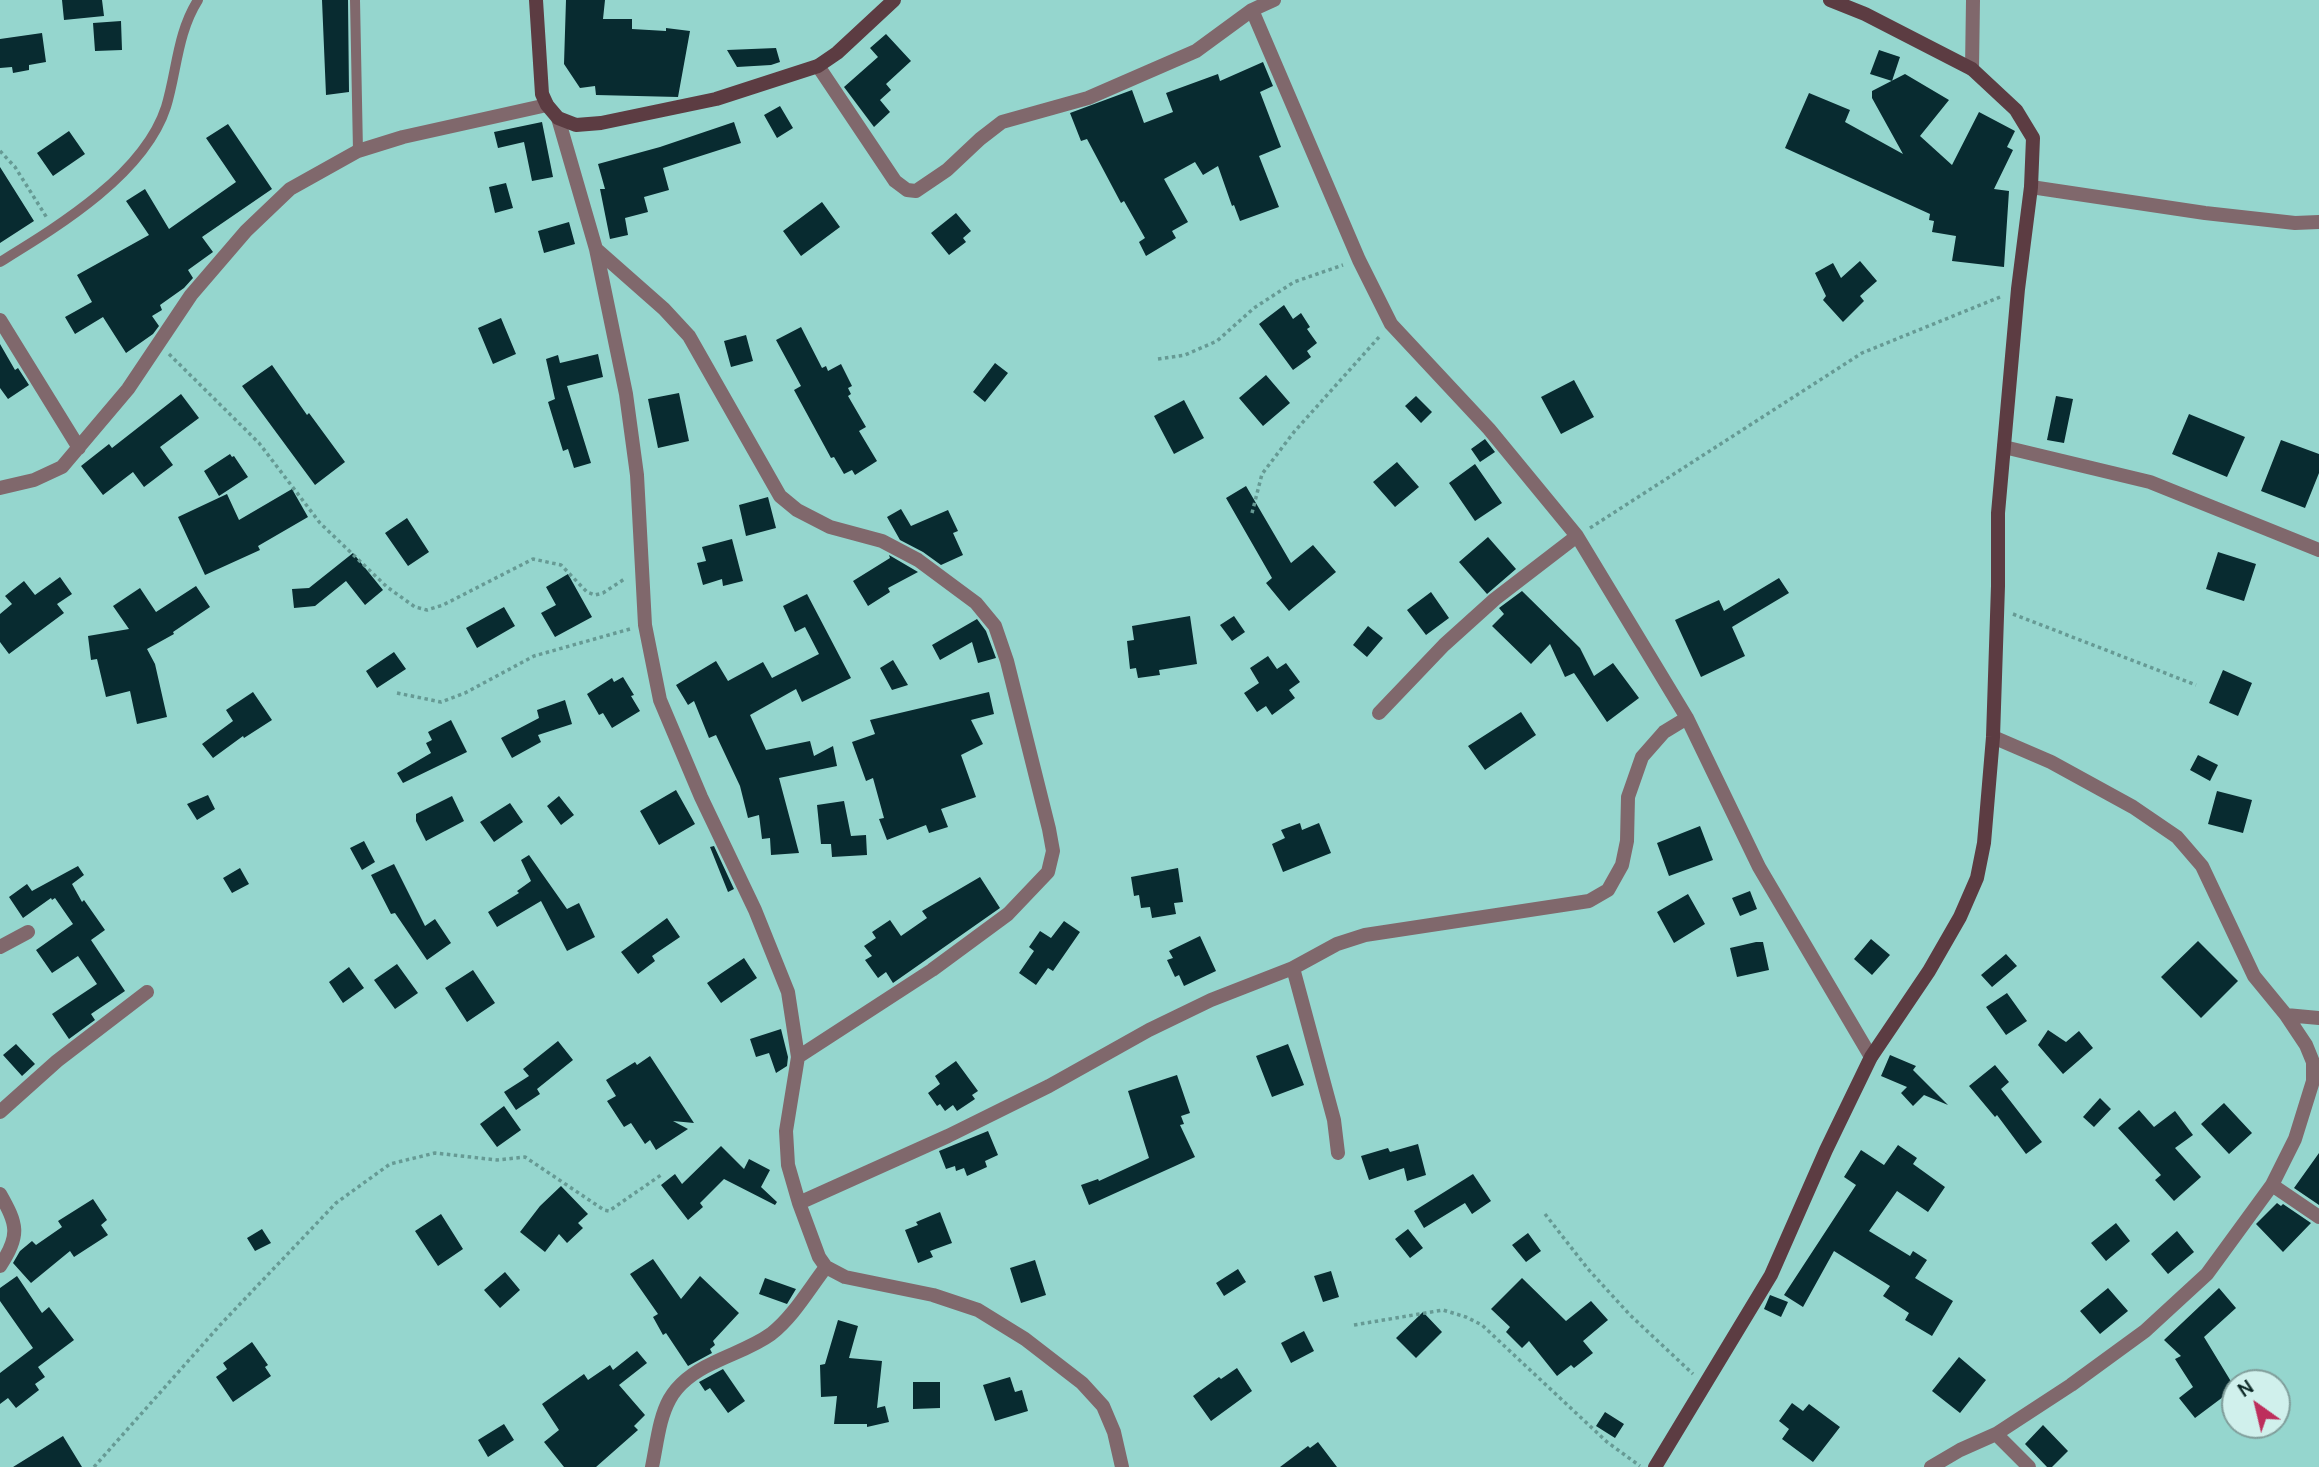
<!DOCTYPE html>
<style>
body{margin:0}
#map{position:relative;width:2319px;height:1467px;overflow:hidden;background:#95d6ce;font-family:Manrope,sans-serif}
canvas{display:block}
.north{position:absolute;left:2221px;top:1369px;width:70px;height:70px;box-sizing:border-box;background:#d0f0ec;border:2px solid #809e9b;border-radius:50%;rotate:326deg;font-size:19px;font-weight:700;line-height:28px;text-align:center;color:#092422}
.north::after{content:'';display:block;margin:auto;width:24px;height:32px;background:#bd2e5c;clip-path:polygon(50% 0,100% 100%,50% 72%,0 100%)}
</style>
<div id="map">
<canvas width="2319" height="1467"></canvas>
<div class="north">N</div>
</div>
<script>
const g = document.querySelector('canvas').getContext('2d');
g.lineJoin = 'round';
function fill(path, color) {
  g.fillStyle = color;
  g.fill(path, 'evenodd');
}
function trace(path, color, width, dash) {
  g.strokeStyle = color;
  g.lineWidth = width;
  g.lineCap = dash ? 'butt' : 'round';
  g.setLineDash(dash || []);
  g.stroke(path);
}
const building = new Path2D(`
 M62 0H102L104 16 64 20Z
 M322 0H348L349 92 326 95Z
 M566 0H605L603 19H632V29L666 31V28L690 31 678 97 596 95 595 86 580 88 564 64Z
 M121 21 122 50 95 51 93 23Z
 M42 33 46 62 29 65V70L13 73 12 67 0 68V39Z
 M886 34 911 61 886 84 891 90 880 100 890 112 874 127 844 87 878 57 870 48Z
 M776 48 780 62 771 65 737 67 727 50Z
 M1879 50 1900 57 1892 81 1870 74Z
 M1263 62 1273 86 1260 92 1281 147 1259 156 1279 207 1240 221 1234 205 1232 206 1218 166 1203 175 1195 162 1164 179 1188 222 1172 231 1176 238 1146 256 1139 242 1145 238 1124 201 1121 203 1087 139 1081 141 1070 113 1132 90 1144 123 1173 112 1166 93 1218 74 1220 81Z
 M1905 74 1949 100 1920 136 1952 165 1979 112 2015 131 2007 147 2013 150 1994 189 2009 191 2004 267 1952 261 1956 236 1932 232 1934 221 1929 220 1930 214 1785 148 1809 93 1850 110 1845 122 1903 154 1872 98V91Z
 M780 106 793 128 777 138 764 115Z
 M542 122 553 177 532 181 524 142 498 148 494 132Z
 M734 122 741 143 663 168 669 190 644 197 648 212 625 218 628 235 610 239 600 189H605L598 164 660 147Z
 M228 124 272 189 202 237 213 252 188 270 193 278 184 288 160 305 162 310 152 316 159 326 153 334 126 353 103 317 75 334 65 317 92 302 77 275 149 235 126 201 145 189 169 229 236 182 206 138Z
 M69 131 85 154 53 176 37 153Z
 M0 167 34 221 0 243Z
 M506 183 513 208 495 213 489 187Z
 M822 202 840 227 801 256 783 231Z
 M956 213 971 231 963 238 966 242 949 255 931 233Z
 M569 222 575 244 544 253 538 231Z
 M1860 261 1877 281 1860 296 1864 301 1843 322 1823 300 1826 296 1815 273 1833 263 1841 278Z
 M1284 305 1293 319 1301 313 1310 327 1307 329 1317 343 1307 351 1311 357 1293 370 1259 324Z
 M501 318 516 354 493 364 478 328Z
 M801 327 822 368 826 366 828 371 841 364 852 386 848 388 851 394 848 396 866 427 859 431 877 461 855 475 852 470 844 474 834 457 831 458 794 390 801 386 776 340Z
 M746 335 753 361 731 367 724 341Z
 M0 344 15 370 18 368 29 385 8 399 0 388Z
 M598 354 603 377 567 386 591 463 574 468 568 449 563 451 548 402 555 399 546 359 558 355 560 363Z
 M995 363 1008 373 985 402 973 392Z
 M272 365 307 415 309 413 345 462 315 485 242 386Z
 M1266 375 1290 403 1263 426 1239 398Z
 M1574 380 1594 417 1561 434 1541 397Z
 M679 393 689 441 658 448 648 399Z
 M181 394 199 418 160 447 173 465 144 487 133 472 103 495 81 466 109 444 112 448Z
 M1416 396 1432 412 1421 423 1405 406Z
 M2056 396 2073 399 2064 443 2047 440Z
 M1184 400 1204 438 1174 454 1154 416Z
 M2189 414 2245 437 2227 477 2172 454Z
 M1485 439 1495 452 1480 462 1471 449Z
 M2281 440 2319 454V473L2305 508 2261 491Z
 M230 454 232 457 234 456 248 477 219 496 204 471Z
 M1397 462 1419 487 1395 507 1373 482Z
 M1475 464 1502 503 1475 521 1449 483Z
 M1246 486 1291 563 1313 545 1336 572 1289 611 1266 583 1272 578 1226 498Z
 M292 489 308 517 258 546 260 550 205 575 178 517 227 494 239 520Z
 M768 497 776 528 746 536 739 505Z
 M901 509 911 526 948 510 958 531 953 533 963 555 941 565 923 552 900 540 887 517Z
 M407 518 429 552 408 566 385 533Z
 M1488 537 1516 569 1487 594 1459 562Z
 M732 539 743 581 723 586 722 579 703 585 697 563 706 561 702 547Z
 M2218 552 2256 564 2244 601 2206 589Z
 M353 553 383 590 365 605 346 581 315 606 294 608 292 589 309 588Z
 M889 555 918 572 888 588 890 592 868 606 853 581 890 558Z
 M568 574 592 617 555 637 541 613 556 605 546 587Z
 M60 577 72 594 57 604 64 613 9 654 0 642V614L12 604 5 596 24 581 35 595Z
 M1779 578 1789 593 1732 627 1745 656 1701 677 1675 620 1719 600 1724 611Z
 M196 586 210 607 173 632 174 634 147 649 155 664 167 717 137 724 130 691 106 697 97 659 91 660 88 636 129 629 113 606 140 588 156 612Z
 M1522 591 1580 648 1594 676 1613 663 1639 698 1607 722 1574 673 1565 677 1550 644 1531 664 1492 626 1504 614 1499 608Z
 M1431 592 1449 618 1426 635 1407 610Z
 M807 594 851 678 802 702 796 689 750 715 766 750 810 741 814 756 833 746 837 766 779 778 799 853 771 855 770 838 762 839 759 815 748 818 740 786 716 735 709 738 694 701 688 705 676 685 716 661 728 681 763 662 772 678 819 654 805 627 795 632 783 606Z
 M504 607 515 626 477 648 466 628Z
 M1190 616 1197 664 1159 670 1160 675 1138 678 1136 668 1130 669 1127 641 1134 640 1132 626Z
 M1234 616 1245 632 1232 641 1220 625Z
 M977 619 986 631 996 658 978 663 972 642 940 660 932 645Z
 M1368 626 1383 638 1367 657 1353 645Z
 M394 652 406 669 377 688 366 671Z
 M1268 656 1277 669 1286 663 1300 682 1289 690 1295 698 1272 715 1266 706 1257 712 1244 693 1259 683 1250 668Z
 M893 660 908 685 892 690 880 668Z
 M2223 670 2252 683 2238 716 2209 703Z
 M623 677 634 695 631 696 640 711 612 728 603 713 599 715 587 694 612 678 614 682Z
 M253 692 272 720 244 738 243 736 213 758 202 744 233 721 226 710Z
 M989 692 994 714 971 720 983 744 961 755 976 797 941 809 948 827 929 833 926 825 887 840 879 819 884 818 873 778 866 781 852 742 875 734 870 720Z
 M565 700 572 724 538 735 541 742 512 758 501 738 539 718 537 710Z
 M1521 712 1536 735 1485 770 1468 746Z
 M451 720 467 752 403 783 397 773 431 753 426 743 432 740 428 732Z
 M2198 755 2218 765 2210 781 2190 770Z
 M676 790 695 824 659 845 640 811Z
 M2217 791 2252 800 2243 833 2208 824Z
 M208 795 215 809 197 820 187 804Z
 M452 796 464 821 426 841 416 821V814Z
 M559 796 574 815 561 825 547 806Z
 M844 801 851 836 866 835 867 855 832 857 831 844H821L817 805Z
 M510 803 523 822 494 842 480 822Z
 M1300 823 1302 830 1319 823 1331 853 1283 872 1272 844 1285 838 1281 830Z
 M1700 826 1713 860 1669 876 1657 843Z
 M364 841 375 862 362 870 350 848Z
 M714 846 734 889 728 892 710 847Z
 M529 855 567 909 579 903 595 937 567 951 541 901 497 927 488 912 519 893 517 891 531 881 521 860Z
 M394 864 425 926 435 919 451 943 427 960 395 913 391 914 371 875Z
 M78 866 84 875 72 884 82 902 84 900 105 930 91 940 125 991 91 1014 95 1020 69 1039 52 1014 97 984 78 956 52 973 36 950 73 924 55 898 52 900 51 898 23 918 9 897 27 884 32 891Z
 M240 868 249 884 232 893 223 878Z
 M1178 868 1183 902 1174 903 1176 914 1152 918 1150 907 1141 908 1139 895 1134 896 1131 877Z
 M980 877 1000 908 893 983 886 972 878 978 865 960 872 956 864 946 876 938 872 932 890 920 901 936 927 918 922 911Z
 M1750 891 1757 909 1740 916 1732 898Z
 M1688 894 1705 924 1674 943 1657 912Z
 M667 918 680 937 652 956 655 961 638 974 621 952Z
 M1064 921 1080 932 1053 971 1048 968 1036 985 1019 973 1034 951 1029 947 1040 931 1051 938Z
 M1200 936 1216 971 1184 986 1179 975 1175 977 1167 960 1173 958 1169 951Z
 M1871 939 1890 955 1872 975 1854 959Z
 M2198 941 2238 981 2201 1018 2161 977Z
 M1756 942H1763L1769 970 1737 977 1730 948Z
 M2006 954 2017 966 1992 987 1981 975Z
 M744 958 757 978 721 1003 707 983Z
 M397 964 418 993 395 1009 374 980Z
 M349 967 364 988 343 1003 329 982Z
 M473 970 495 1003 467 1022 445 988Z
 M2007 993 2027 1021 2006 1035 1986 1007Z
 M781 1029 788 1057 787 1066 776 1073 769 1053 756 1057 750 1039Z
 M2048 1030 2066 1042 2079 1031 2093 1048 2063 1074 2038 1045Z
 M558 1041 573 1060 537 1089 540 1094 516 1110 504 1092 529 1076 523 1069Z
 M16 1044 35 1064 22 1076 3 1055Z
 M1288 1044 1304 1085 1272 1097 1256 1056Z
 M1890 1055 1916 1066 1913 1070 1948 1105 1924 1095 1913 1106 1901 1093 1907 1087 1881 1076Z
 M650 1056 694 1123 673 1121 688 1129 656 1150 650 1140 645 1144 631 1123 624 1127 607 1101 616 1096 606 1080 635 1062 637 1065Z
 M956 1061 978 1091 972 1095 975 1099 957 1111 953 1105 945 1111 940 1104 937 1106 928 1093 940 1084 935 1076Z
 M1995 1065 2009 1082 2001 1089 2042 1142 2026 1154 1997 1115 1995 1117 1969 1086Z
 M1177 1075 1190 1113 1181 1116 1184 1124 1180 1125 1195 1157 1089 1205 1081 1185 1098 1179 1099 1181 1149 1158 1128 1091Z
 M2100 1098 2111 1109 2094 1127 2083 1117Z
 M2224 1103 2252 1133 2229 1154 2201 1124Z
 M504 1106 521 1130 497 1147 480 1124Z
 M2139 1110 2154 1127 2175 1111 2193 1135 2175 1148 2201 1177 2174 1201 2155 1180 2161 1175 2118 1128Z
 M988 1131 998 1155 985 1161 987 1167 967 1176 964 1168 956 1171 955 1166 946 1169 939 1151Z
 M1418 1144 1426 1175 1407 1181 1404 1168 1369 1180 1361 1156 1388 1148 1390 1152Z
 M1898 1145 1917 1158 1913 1164 1945 1187 1928 1212 1897 1191 1869 1231 1910 1256 1913 1251 1927 1260 1915 1278 1953 1301 1932 1336 1905 1320 1909 1313 1883 1296 1890 1286 1834 1251 1803 1307 1784 1295 1856 1185 1844 1177 1861 1150 1884 1165Z
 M721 1146 744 1169 749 1159 770 1170 761 1187 777 1202 775 1205 724 1179 700 1203 703 1207 688 1220 661 1185 675 1174 682 1184Z
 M2319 1153V1205L2294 1188Z
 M1473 1174 1491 1201 1472 1214 1465 1203 1424 1228 1414 1211Z
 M561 1186 588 1214 578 1223 583 1228 567 1243 559 1234 545 1252 520 1232 540 1206Z
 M93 1199 107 1220 101 1225 108 1235 74 1257 70 1251 31 1283 13 1263 20 1251 32 1241 36 1245 62 1227 58 1221Z
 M2277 1203 2281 1206 2283 1204 2311 1223 2283 1252 2256 1224Z
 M940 1212 952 1243 930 1251 933 1257 918 1263 905 1230 918 1225 916 1222Z
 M441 1214 463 1249 438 1266 415 1231Z
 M2116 1223 2130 1241 2106 1261 2091 1243Z
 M262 1229 271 1243 255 1251 247 1238Z
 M1408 1229 1423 1248 1410 1258 1395 1239Z
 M2177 1231 2194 1252 2168 1274 2151 1254Z
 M1528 1233 1541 1251 1526 1262 1512 1245Z
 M653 1259 681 1299 700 1276 739 1313 713 1341 715 1345 710 1349 712 1353 688 1366 666 1333 663 1335 653 1317 658 1314 630 1274Z
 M1035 1260 1046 1295 1021 1303 1010 1268Z
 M1238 1269 1246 1282 1224 1296 1216 1283Z
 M1331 1271 1339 1297 1323 1302 1314 1276Z
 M505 1272 520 1290 500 1308 484 1290Z
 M17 1276 42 1313 49 1307 74 1340 38 1367 45 1377 35 1384 39 1390 16 1408 8 1398 0 1404V1373L33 1348 0 1301V1288Z
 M765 1278 796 1289 787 1304 759 1294Z
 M1522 1278 1566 1321 1591 1301 1608 1320 1583 1341 1593 1353 1574 1368 1571 1365 1557 1376 1529 1341 1522 1348 1506 1332 1510 1327 1491 1309Z
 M2108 1288 2128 1311 2100 1334 2080 1311Z
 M2219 1288 2236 1308 2204 1337 2235 1388 2195 1418 2179 1398 2193 1387 2175 1359 2181 1356 2164 1340Z
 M1770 1295 1788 1302 1781 1317 1764 1309Z
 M1423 1312 1442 1332 1416 1358 1396 1338Z
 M838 1320 858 1326 849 1358 882 1361 877 1408 885 1406 889 1422 867 1427V1424H834L837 1396 821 1397 820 1365 825 1364Z
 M1304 1331 1314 1351 1291 1363 1281 1343Z
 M252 1342 268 1365 265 1367 271 1376 233 1402 216 1377 227 1369 223 1363Z
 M637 1351 647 1363 619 1385 645 1415 634 1426 638 1430 596 1467H564L544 1442 559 1430 542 1404 584 1374 588 1380 610 1365 613 1370Z
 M1959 1357 1986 1380 1960 1413 1932 1391Z
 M1237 1368 1252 1391 1211 1421 1193 1396 1219 1377 1221 1379Z
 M723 1369 745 1401 728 1413 710 1388 705 1391 699 1382Z
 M1010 1377 1015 1392 1022 1390 1028 1411 995 1421 983 1385Z
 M913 1382H940V1408L913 1409Z
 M1792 1403 1803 1411 1809 1404 1840 1427 1813 1462 1782 1439 1789 1429 1779 1421Z
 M1605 1412 1624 1424 1615 1438 1596 1426Z
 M504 1424 514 1440 488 1457 478 1440Z
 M2043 1425 2068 1451 2052 1467H2047L2025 1444Z
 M63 1436 82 1467H13Z
 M1318 1442 1337 1467H1280L1308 1446 1310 1448Z`);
const path = new Path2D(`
 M0 151 15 167 47 218
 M169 354 259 443 320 523 387 587 415 607 427 610 443 605 533 559 561 565 587 592 595 595 603 593 626 578
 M1158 359 1185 355 1217 341 1254 308 1294 282 1343 265
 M1252 513 1262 474 1294 432 1380 336
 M1590 528 1862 353 2000 297
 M2013 614 2196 685
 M397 693 441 702 465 693 534 656 630 629
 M1545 1214 1588 1269 1630 1315 1693 1374
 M1354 1325 1443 1310 1466 1317 1482 1325 1607 1442 1640 1466
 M94 1467 221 1324 336 1203 390 1164 435 1153 497 1160 525 1157 604 1210 609 1211 661 1175`);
const lane = new Path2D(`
 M355 0 358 151
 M0 262C57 227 144 175 166 107 177 71 177 33 198 0`);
const street = new Path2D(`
 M1252 10 1359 260 1391 324 1489 429 1577 536 1687 718 1759 867 1871 1057
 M818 66 895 181 907 190 916 191 947 170 980 139 1002 122 1088 98 1196 51 1252 10 1274 0
 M1972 69 1973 0
 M558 118 596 249 626 394 637 475 645 625 660 700 701 797 755 910 788 992 798 1057 786 1131 788 1165 799 1203 819 1257 826 1267 845 1277 933 1295 978 1310 1025 1339 1082 1383 1103 1406 1114 1432 1122 1467
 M2031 187 2205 213 2295 223 2319 222
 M596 249 664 309 689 336 780 496 797 510 830 527 882 541 918 560 976 603 995 626 1007 661 1049 829 1053 851 1048 872 1008 914 932 970 798 1057
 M0 320 79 448
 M2004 447 2150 482 2319 550
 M0 488 34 480 62 467 128 389 191 295 246 231 290 189 358 151 403 137 547 105
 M1379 713 1444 645 1495 599 1577 536
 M0 947 28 932
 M1293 968 1337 944 1365 935 1589 901 1608 890 1622 865 1627 841 1628 797 1642 757 1664 732 1687 718
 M2286 1015 2319 1018
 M0 1112 57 1061 147 992
 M2272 1185 2319 1217
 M0 1194C17 1224 21 1235 0 1266
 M799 1203 948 1136 1049 1086 1149 1030 1211 1000 1293 968 1334 1120 1338 1153
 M1996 1434 2029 1467
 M652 1467C662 1416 661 1387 713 1363 733 1353 753 1347 771 1334 793 1317 809 1289 826 1267
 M1931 1467 1960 1450 1996 1434 2071 1385 2145 1331 2207 1274 2272 1185 2295 1139 2313 1081V1062L2306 1045 2286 1015 2254 976 2202 866 2177 837 2133 807 2051 762 1993 737`);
const secondary = new Path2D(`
 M536 0 542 94 547 105 558 118 576 125 601 123 716 99 818 66 837 53 894 0
 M1655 1467 1771 1275 1826 1150 1871 1057 1929 971 1960 917 1977 878 1984 843 1993 737 1998 586V513L2018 289 2031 187 2033 138 2016 110 1972 69 1865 14 1830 0`);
fill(building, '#082b30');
trace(path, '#669a94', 3.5, [3.5, 3.5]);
trace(lane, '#80686c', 10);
trace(street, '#80686c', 14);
trace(secondary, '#5c3c42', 14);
</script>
